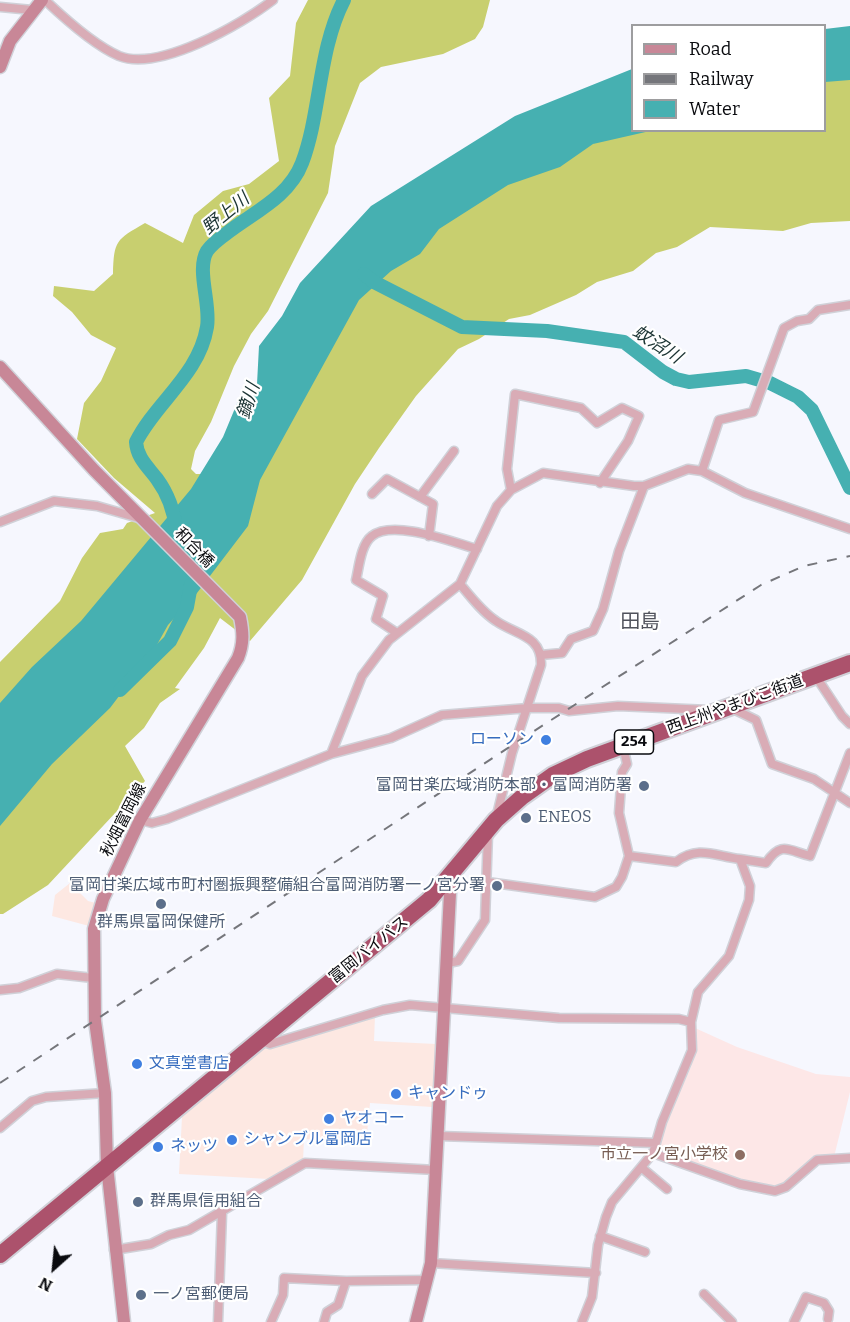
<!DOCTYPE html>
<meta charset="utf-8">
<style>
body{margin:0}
#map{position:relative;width:850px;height:1322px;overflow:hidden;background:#f6f7fe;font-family:Bitter,serif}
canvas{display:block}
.legend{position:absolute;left:631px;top:24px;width:195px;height:108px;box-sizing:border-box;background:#fff;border:2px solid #9d9d9f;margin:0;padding:8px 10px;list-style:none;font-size:18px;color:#0a0b0f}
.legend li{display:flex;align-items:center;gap:12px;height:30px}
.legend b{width:30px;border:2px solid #9d9d9f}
.north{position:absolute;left:24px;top:1238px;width:60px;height:60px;-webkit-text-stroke:4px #fff;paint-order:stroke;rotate:207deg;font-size:16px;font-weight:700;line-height:24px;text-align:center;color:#0a0b0f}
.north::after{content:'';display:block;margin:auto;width:21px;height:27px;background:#0a0b0f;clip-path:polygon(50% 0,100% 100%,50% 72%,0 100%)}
</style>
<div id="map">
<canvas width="850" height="1322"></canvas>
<ul class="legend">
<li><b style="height:8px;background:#c88797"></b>Road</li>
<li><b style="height:8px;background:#75767b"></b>Railway</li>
<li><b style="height:16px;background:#46b0b1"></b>Water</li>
</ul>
<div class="north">N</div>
</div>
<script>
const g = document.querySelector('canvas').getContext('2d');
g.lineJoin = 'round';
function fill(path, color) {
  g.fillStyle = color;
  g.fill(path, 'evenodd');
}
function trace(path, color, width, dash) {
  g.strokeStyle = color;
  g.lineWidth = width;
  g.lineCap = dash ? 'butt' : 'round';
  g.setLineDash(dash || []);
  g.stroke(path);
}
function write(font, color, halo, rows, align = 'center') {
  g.font = font + ' Bitter,"Noto Sans JP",serif';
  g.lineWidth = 4.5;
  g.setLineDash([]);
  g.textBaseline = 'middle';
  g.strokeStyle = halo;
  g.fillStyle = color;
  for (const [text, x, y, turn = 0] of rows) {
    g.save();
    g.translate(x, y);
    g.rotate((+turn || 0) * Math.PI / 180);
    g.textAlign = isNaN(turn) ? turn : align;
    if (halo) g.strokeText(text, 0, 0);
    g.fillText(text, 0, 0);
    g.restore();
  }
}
const commercial = new Path2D(`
 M70 883 88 901 96 903 89 926 52 916 55 895Z
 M375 1016 374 1041 436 1044 432 1107 370 1103 366 1144 304 1139 303 1161 269 1179 179 1174 182 1117 264 1047Z`);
const education = new Path2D(`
 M695 1028 737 1047 816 1074 850 1077V1092L834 1157 813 1156 784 1185 773 1188 740 1182 661 1152 658 1147 666 1121 691 1067Z`);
const forest = new Path2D(`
 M308 0H490L483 27 475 39 443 54 381 67 360 83 335 146 328 193 268 311 251 334 234 366 211 422 195 451 191 469 196 474H203L255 397 472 185 632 130H824L825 51 850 49V221L811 223 783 231 710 227 677 247 656 253 633 271 597 282 576 295 530 315 509 319 479 339 458 349 416 396 379 448 355 484 302 580 250 641 220 618 204 648 175 688 180 689 160 703 144 728 125 746 145 781 48 885 3 914H0V662L60 601 82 558 100 533 123 529 127 523 155 513 114 478 77 439 84 403 101 381 116 348 91 335 72 312 53 296 54 286 94 291 113 274C114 240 116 240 145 223L183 243 194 215 223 191 249 184 279 161 269 98 290 76 296 23Z`);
const water = new Path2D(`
 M850 26V80L825 82V29Z
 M632 69V130L650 131 593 144 560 167 508 185 439 229 420 254 391 271 359 300 260 480 248 526 197 593 168 625 154 650 110 708 52 764 0 826V703L32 667 81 621 191 489 223 437 243 389 257 384 259 346 282 316 300 283 371 206 515 116Z`);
const river = new Path2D(`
 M364 274 374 282 462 327 547 331 624 342 663 372 676 379 689 382 746 376 770 383 798 397 812 410 850 488
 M176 529C174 511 168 494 157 479 148 467 137 458 136 442 156 402 199 375 207 327 211 304 196 270 207 251 212 244 220 238 227 233 254 212 289 197 302 163 321 113 318 50 344 0
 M120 690 170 641 187 607 191 585`);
const street = new Path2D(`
 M45 0C64 18 96 46 119 56 159 72 242 24 273 0
 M0 7 32 10
 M702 471 719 420 753 412 784 328 797 321 809 319 818 310 850 305
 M511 490 507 469 515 394 581 408 597 423 622 408 639 416 628 441 600 483
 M372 494 387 479 433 504 429 536
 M420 497 454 451
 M0 522 54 501 97 506 142 519
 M460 584C470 596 482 612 496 621 516 635 542 635 541 665L512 753 496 819
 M397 633 376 619 383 596 356 580C359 567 361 544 372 536 393 519 452 542 477 549
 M541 655 562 653 571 639 593 631 603 609 619 551 644 486
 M815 675 842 716 850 724
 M729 707 756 720 772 764 814 779 850 803
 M331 754 362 676 389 640 460 584 497 506 511 490 543 473 634 486H644L688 469 702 471 745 493 850 529
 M140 820 152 823 167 819 331 754 391 738 442 715 528 708H559L569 711 618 706 709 710
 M629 856 676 862C698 845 715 856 740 859
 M487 882 595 897 616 887 622 877 629 856 619 813 622 772 627 764 623 746
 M448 963 458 961 485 920 488 833
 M0 990 19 988 57 974 93 978
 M259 1040 270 1044 383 1010 410 1005 559 1018 679 1019 691 1022
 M0 1128 32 1101 46 1097 105 1093
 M439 1136 656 1143
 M653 1153 740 1184 775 1191 786 1187 817 1160 850 1158
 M642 1168 667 1189
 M600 1236 645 1252
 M114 1250 151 1244 169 1235 189 1230 305 1163 436 1170
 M431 1263 596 1273
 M704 1294 732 1322
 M218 1322 222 1213
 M271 1322 283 1295 284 1278 346 1281
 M324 1322 327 1312 338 1305 346 1281 427 1280
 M582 1322 592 1297 598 1245 606 1217 612 1202 653 1153 662 1122 692 1050 691 1022 698 992 729 956 749 900 750 886 740 859 766 863C781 841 787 850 810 856L850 753
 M794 1322 806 1297 824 1303 829 1311 828 1319`);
const secondary = new Path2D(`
 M0 67 10 41 42 0
 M0 367 94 470 240 617C243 632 244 643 238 658L140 820 103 899 94 929 95 1021 105 1093 107 1166 124 1322
 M416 1322 431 1263 451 874`);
const highway = new Path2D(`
 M0 1255 429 900 496 820 522 797 553 775 587 759 850 663`);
const rail = new Path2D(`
 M0 1083 517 742 761 585 804 566 850 556`);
const markers = [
 [546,740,6,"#3f7fe0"],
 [644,786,6,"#5c6f8a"],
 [526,818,6,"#5c6f8a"],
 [497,886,6,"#5c6f8a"],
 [161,904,6,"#5c6f8a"],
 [137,1064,6,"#3f7fe0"],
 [396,1094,6,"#3f7fe0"],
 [329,1119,6,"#3f7fe0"],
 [232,1140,6,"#3f7fe0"],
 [158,1147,6,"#3f7fe0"],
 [740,1155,6,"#8d6e63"],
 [138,1202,6,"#5c6f8a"],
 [141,1295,6,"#5c6f8a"]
];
const shields = [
 [634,742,39]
];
const shieldNames = [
 ["254",634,742]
];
const streetNames = [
 ["和合橋",194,548,46],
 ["西上州やまびこ街道",735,705,-20],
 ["秋畑富岡線",124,820,-63],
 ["富岡バイパス",369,950,-39]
];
const shopNames = [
 ["ローソン",534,740,"right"],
 ["文真堂書店",149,1064],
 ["キャンドゥ",408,1094],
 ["ヤオコー",341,1119],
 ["シャンブル富岡店",244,1140],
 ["ネッツ",170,1147]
];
const serviceNames = [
 ["富岡甘楽広域消防本部・富岡消防署",632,786,"right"],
 ["ENEOS",538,818],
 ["富岡甘楽広域市町村圏振興整備組合富岡消防署一ノ宮分署",485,886,"right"],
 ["群馬県富岡保健所",161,923,"center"],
 ["群馬県信用組合",150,1202],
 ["一ノ宮郵便局",153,1295]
];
const educationNames = [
 ["市立一ノ宮小学校",728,1155]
];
const waterNames = [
 ["野上川",226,214,-39],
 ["蚊沼川",657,345,33],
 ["鏑川",249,401,-72]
];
const quarterNames = [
 ["田島",640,622]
];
fill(commercial, '#fde8e2');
fill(education, '#fde7e7');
fill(forest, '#c8cf6f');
fill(water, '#46b0b1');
trace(river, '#46b0b1', 14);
trace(street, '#d0d1d8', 11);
trace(secondary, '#d0d1d8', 15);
trace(highway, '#d0d1d8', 20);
trace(street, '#d9acb6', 8);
trace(secondary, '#c88797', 12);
trace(highway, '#ac526c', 16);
trace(rail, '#75767b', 2, [10, 10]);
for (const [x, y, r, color] of markers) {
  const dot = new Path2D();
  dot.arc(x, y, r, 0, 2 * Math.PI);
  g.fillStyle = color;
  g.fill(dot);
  trace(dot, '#fff', 2);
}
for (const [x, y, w] of shields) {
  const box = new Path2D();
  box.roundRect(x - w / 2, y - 12, w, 24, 4.5);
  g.fillStyle = '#fff';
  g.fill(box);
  trace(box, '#0a0b0f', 1.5);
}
write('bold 15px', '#0a0b0f', null, shieldNames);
write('16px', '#0a0b0f', '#fff', streetNames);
write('16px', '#366cbe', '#fff', shopNames, 'left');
write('16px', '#4e5e75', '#fff', serviceNames, 'left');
write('16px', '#785e54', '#fff', educationNames, 'right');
write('italic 18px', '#1b3333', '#fff', waterNames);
write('20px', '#51535c', '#fff', quarterNames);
</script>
